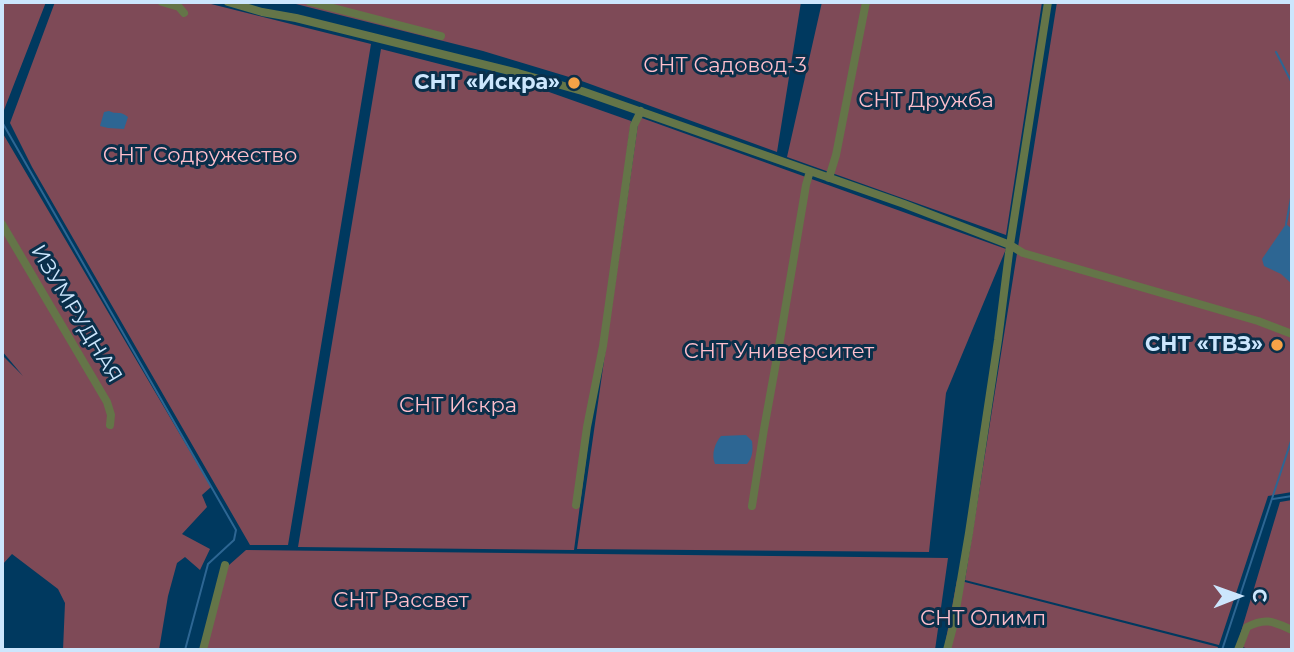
<!DOCTYPE html>
<meta charset="utf-8">
<style>
body{margin:0}
#map{position:relative;width:1294px;height:652px;overflow:hidden;background:#00395f;font-family:Montserrat,sans-serif}
canvas{display:block}
.frame{position:absolute;inset:0;border:4px solid #cce6fd;pointer-events:none}
.north{position:absolute;left:1203px;top:561px;width:70px;height:70px;-webkit-text-stroke:5px #0a2f4a;paint-order:stroke;rotate:89deg;font-size:19px;font-weight:700;line-height:28px;text-align:center;color:#cce6fd}
.north::after{content:'';display:block;margin:auto;width:24px;height:32px;background:#cce6fd;clip-path:polygon(50% 0,100% 100%,50% 72%,0 100%)}
</style>
<div id="map">
<canvas width="1294" height="652"></canvas>
<div class="frame"></div>
<div class="north">С</div>
</div>
<script>
const g = document.querySelector('canvas').getContext('2d');
g.lineJoin = 'round';
function fill(path, color) {
  g.fillStyle = color;
  g.fill(path, 'evenodd');
}
function trace(path, color, width, dash) {
  g.strokeStyle = color;
  g.lineWidth = width;
  g.lineCap = dash ? 'butt' : 'round';
  g.setLineDash(dash || []);
  g.stroke(path);
}
function write(font, color, halo, rows, align = 'center') {
  g.font = font + ' Montserrat,sans-serif';
  g.lineWidth = 6;
  g.setLineDash([]);
  g.textBaseline = 'middle';
  g.strokeStyle = halo;
  g.fillStyle = color;
  for (const [text, x, y, turn = 0] of rows) {
    g.save();
    g.translate(x, y);
    g.rotate((+turn || 0) * Math.PI / 180);
    g.textAlign = isNaN(turn) ? turn : align;
    if (halo) g.strokeText(text, 0, 0);
    g.fillText(text, 0, 0);
    g.restore();
  }
}
const green = new Path2D(`
 M2 2H46L4 110 2 109Z
 M55 2H203L371 44 288 545H250L32 167 10 123Z
 M288 2H801L777 152 579 80 483 51Z
 M822 2H1042L1006 235 787 157Z
 M1057 2H1292V492L1268 496 1219 645 965 580Z
 M381 49 549 92 631 121 574 550 298 547Z
 M639 117 1006 249 946 393 929 552 577 549Z
 M2 132 211 487 202 495 207 507 182 534 210 549 200 570 185 557 177 563 168 596 159 650H63L65 603 58 589 12 554 2 565V355L23 376 2 351Z
 M1292 500V650H1251L1237 645 1280 502Z
 M246 550 948 558 935 650H200L220 573Z
 M957 580 1218 647 1217 650H944Z`);
const water = new Path2D(`
 M109 111C116 115 120 110 128 117L124 129 108 128 100 126 104 112Z
 M1286 224 1292 229V284L1281 274 1264 266 1262 259Z
 M746 435 752 441C753 450 753 457 747 464H715C711 454 715 443 721 436Z`);
const stream = new Path2D(`
 M1276 52 1292 83
 M2 122 236 530 234 540 208 564 185 650
 M1286 224 1292 193
 M1273 499 1292 496
 M1222 650 1292 438`);
const minor = new Path2D(`
 M162 2 179 7 184 13
 M228 2 262 12 296 18 518 73 582 91 904 204 1010 245 1023 253 1258 321 1292 334
 M310 2 441 36
 M829 178 836 155 866 2
 M2 224 107 402 111 415 110 425
 M576 505 587 427 603 346 634 125 641 111
 M752 506 764 429 779 346 806 185 810 171
 M203 650 225 565
 M947 650 953 627 969 533 998 340 1010 245 1048 2
 M1238 650 1247 627C1266 617 1274 622 1292 630`);
const markers = [
 [574,83,7,"#f6a247"],
 [1277,345,7,"#f6a247"]
];
const parkNames = [
 ["СНТ Садовод-3",725,66],
 ["СНТ Дружба",926,101],
 ["СНТ Содружество",200,156],
 ["СНТ Университет",779,352],
 ["СНТ Искра",458,406],
 ["СНТ Рассвет",401,601],
 ["СНТ Олимп",983,619]
];
const poiNames = [
 ["СНТ «Искра»",560,83],
 ["СНТ «ТВЗ»",1263,345]
];
const streetNames = [
 ["ИЗУМРУДНАЯ",76,314,59]
];
fill(green, '#7e4a57');
fill(water, '#2d6693');
trace(stream, '#2d6693', 2);
trace(minor, '#647548', 8);
for (const [x, y, r, color] of markers) {
  const dot = new Path2D();
  dot.arc(x, y, r, 0, 2 * Math.PI);
  g.fillStyle = color;
  g.fill(dot);
  trace(dot, '#0a2f4a', 2.5);
}
write('21px', '#febfcc', '#0a2f4a', parkNames);
write('bold 21px', '#cce6fd', '#0a2f4a', poiNames, 'right');
write('21px', '#cce6fd', '#0a2f4a', streetNames);
</script>
